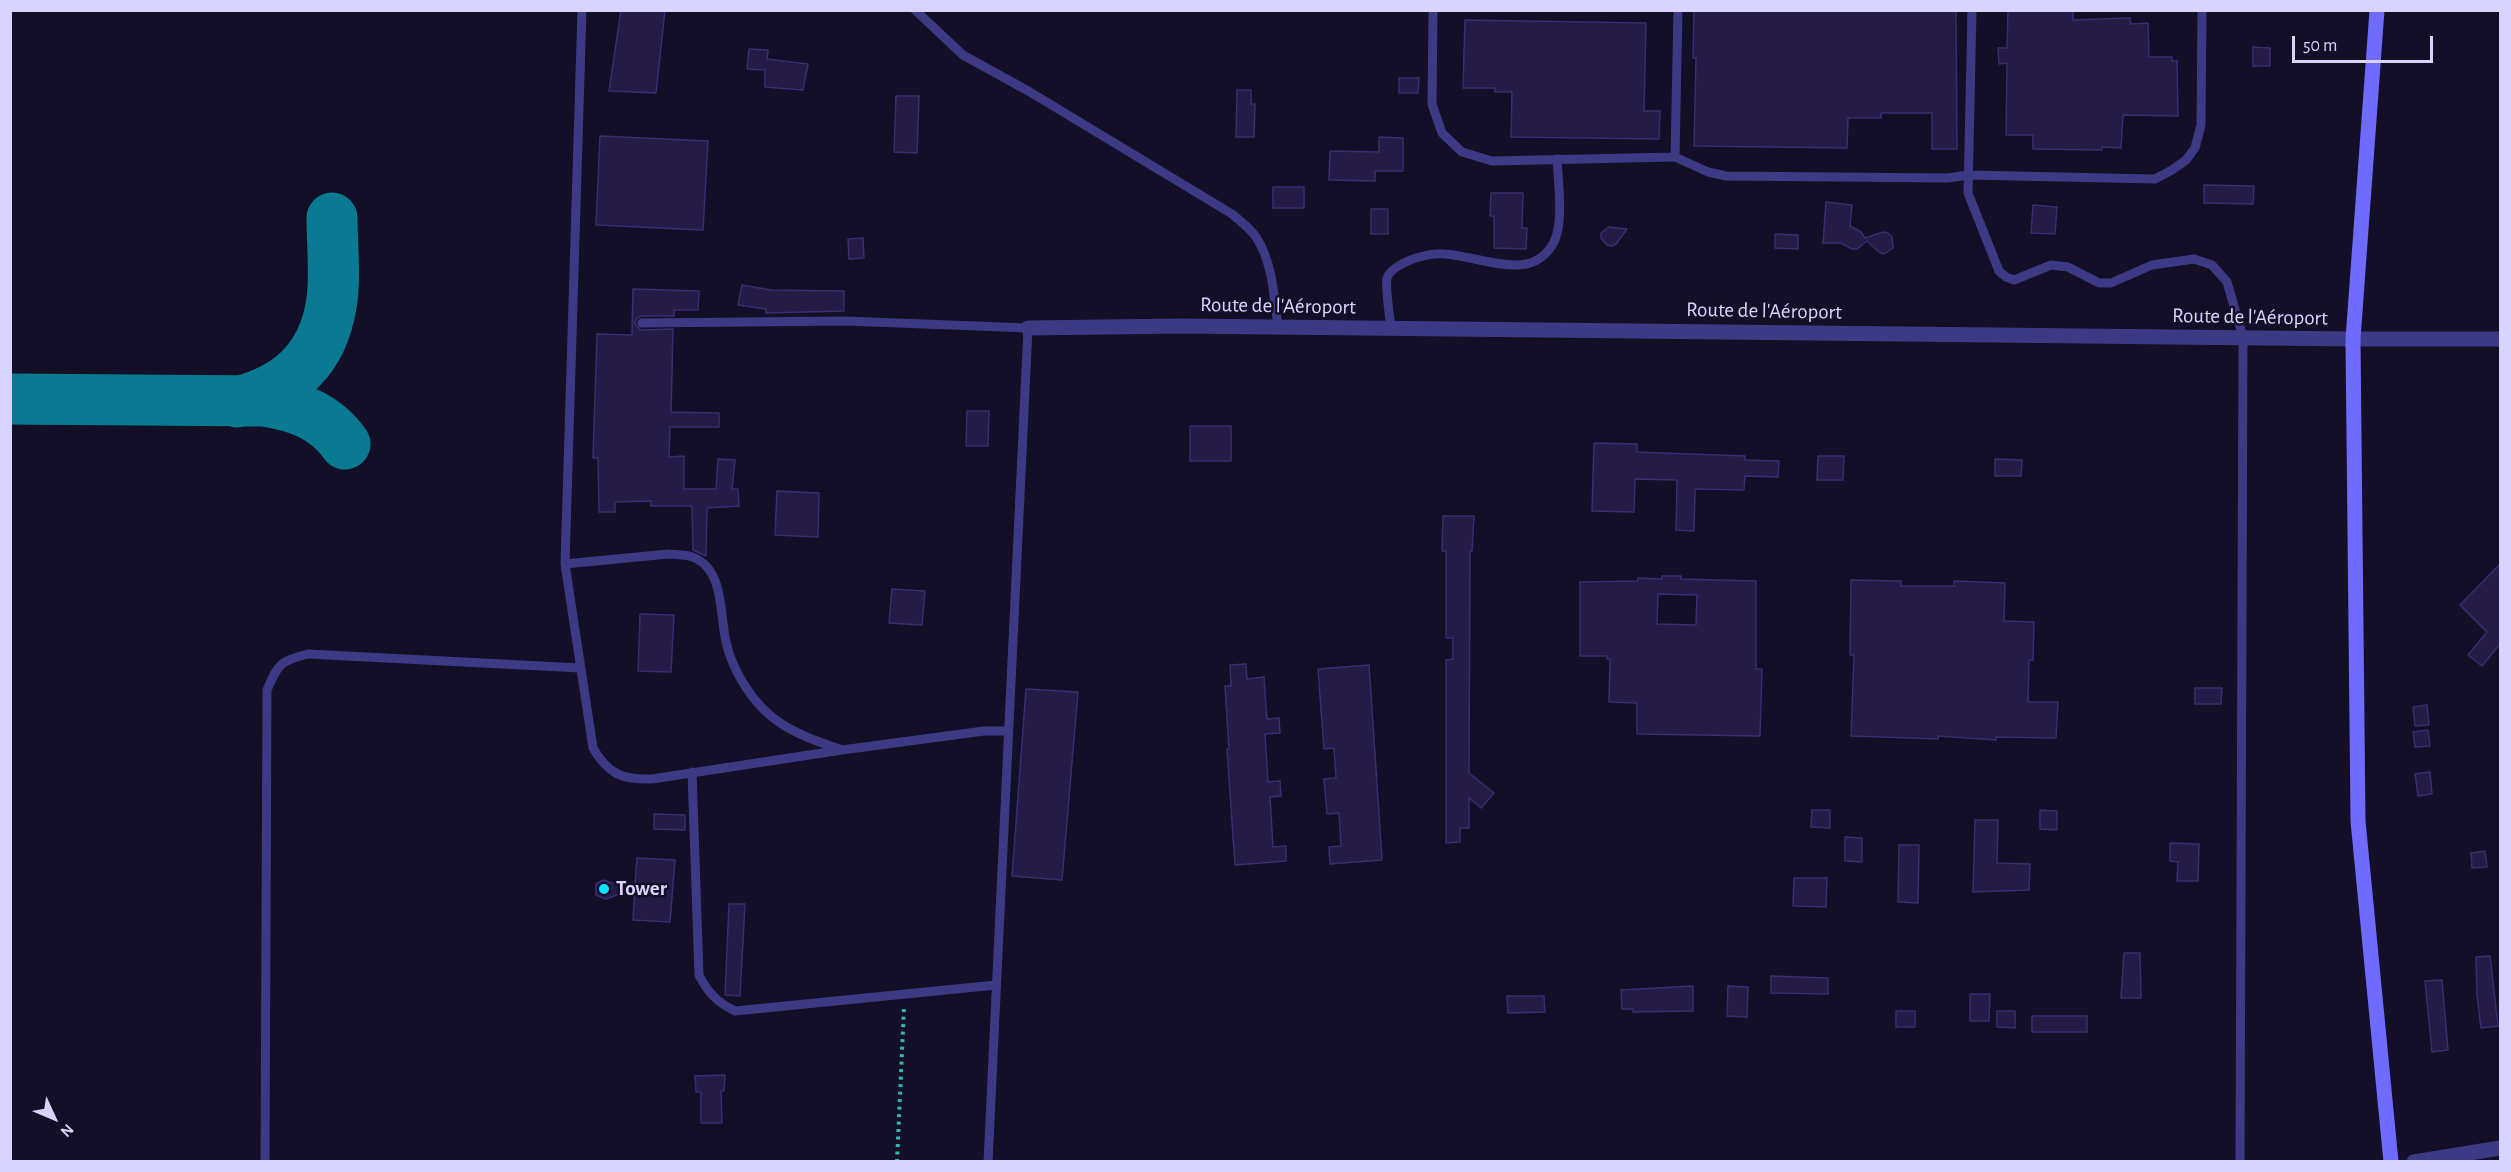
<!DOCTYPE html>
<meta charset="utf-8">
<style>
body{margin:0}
#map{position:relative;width:2511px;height:1172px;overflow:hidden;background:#130f26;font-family:"Alegreya Sans",sans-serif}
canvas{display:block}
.frame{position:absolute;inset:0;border:12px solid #d9d4ff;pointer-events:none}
.north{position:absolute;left:24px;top:1088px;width:60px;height:60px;-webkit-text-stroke:4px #130f26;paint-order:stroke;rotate:134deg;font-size:16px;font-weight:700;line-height:24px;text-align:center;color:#d9d4ff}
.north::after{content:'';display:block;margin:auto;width:21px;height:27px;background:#d9d4ff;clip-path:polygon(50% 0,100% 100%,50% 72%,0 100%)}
.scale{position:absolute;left:2292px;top:36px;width:141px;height:27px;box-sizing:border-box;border:3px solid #d9d4ff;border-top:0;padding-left:8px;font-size:18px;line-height:21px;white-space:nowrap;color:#d9d4ff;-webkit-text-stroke:4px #130f26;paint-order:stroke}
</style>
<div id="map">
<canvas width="2511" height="1172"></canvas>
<div class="frame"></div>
<div class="north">N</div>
<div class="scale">50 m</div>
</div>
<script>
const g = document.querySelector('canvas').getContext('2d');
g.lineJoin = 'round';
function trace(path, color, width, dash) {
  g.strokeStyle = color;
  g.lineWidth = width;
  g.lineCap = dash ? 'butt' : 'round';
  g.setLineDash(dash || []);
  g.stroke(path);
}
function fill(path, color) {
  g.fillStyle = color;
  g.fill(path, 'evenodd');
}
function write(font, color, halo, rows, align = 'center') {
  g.font = font + ' "Alegreya Sans",sans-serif';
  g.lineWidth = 5;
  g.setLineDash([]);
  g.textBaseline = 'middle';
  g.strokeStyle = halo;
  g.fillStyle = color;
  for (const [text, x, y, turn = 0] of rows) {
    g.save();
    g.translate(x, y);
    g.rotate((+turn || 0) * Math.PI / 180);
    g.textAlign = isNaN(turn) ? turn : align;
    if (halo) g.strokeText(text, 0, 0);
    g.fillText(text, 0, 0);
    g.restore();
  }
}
const taxiway = new Path2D(`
 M10 399 264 401C297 406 325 416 345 444
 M237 402C288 389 322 360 331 306 336 280 332 246 332 218`);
const building = new Path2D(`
 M621 10H665L656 93 609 91Z
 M1694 10H1956L1957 149H1932V113H1881V118H1848L1847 148 1694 146 1696 58H1693Z
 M2008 10H2073V20L2130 18 2131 24 2148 23 2149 57H2172V61H2177L2178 116 2123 115 2121 148 2102 147V150L2033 149V135H2006L2007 63 1999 64 1998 48H2007Z
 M1465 20 1646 23 1644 111H1660L1659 139 1511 137 1512 92H1495V88H1463Z
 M2253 47 2270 48V66H2253Z
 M749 49 768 50 767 59 808 64 803 90 765 87V70L747 69Z
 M1399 78H1419L1418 93H1399Z
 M1237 90H1251V104H1255L1254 137H1236Z
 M896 96H919L917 153 894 152Z
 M600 136 708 141 703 230 596 225Z
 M1379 137 1403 138V171H1375V181L1329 180 1330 151 1379 152Z
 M2204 185 2254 186 2253 204 2204 203Z
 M1273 187H1304V208H1273Z
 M1491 193H1523L1522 228H1527L1526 249 1494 248V216H1490Z
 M1826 202 1852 205 1850 226 1861 232 1865 238 1883 232 1888 233 1892 237 1893 248 1884 254 1879 252 1867 241 1857 249H1852L1841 243H1823Z
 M2033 205 2057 207 2055 234 2031 233Z
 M1371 209H1388V234H1371Z
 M1609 227 1627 229 1616 244 1612 246 1607 245 1601 238V233Z
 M1775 234 1798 235V249L1775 248Z
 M863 238 864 258 849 259 848 239Z
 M742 285 771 290 844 291V311L766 313V309L738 305Z
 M633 289 699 291 698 310H674V316H641L636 319 635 324 641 330 673 329 671 412 719 413V427H670L669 457 684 456V489H716L718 459 735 460 732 489H738L739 506 707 508 706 556 693 550 692 506H651V501L615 502V512H599L598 458H593L597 334 632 335Z
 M967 411H989L988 446H966Z
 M1190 426H1231V461H1190Z
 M1594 443 1637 444V452L1745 456V460L1779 461 1778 477 1745 476 1744 490 1695 489 1694 531 1676 530 1677 480 1635 479 1634 512 1592 511Z
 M1818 456H1844L1843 480H1817Z
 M1995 459 2022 460 2021 476H1995Z
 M777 491 819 493 818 537 775 535Z
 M1443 516H1474L1472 551H1470L1469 773 1494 793 1481 808 1469 798V828H1460V842L1446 843V660L1453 659V638H1446V551H1442Z
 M2500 564V644L2482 666 2468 655 2487 632 2460 605Z
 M1662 576H1681V579L1756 581V669H1762L1760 736 1637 734V703L1609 702 1610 659H1607V656H1580V582L1637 581 1638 578 1662 579ZM1658 594 1697 595 1696 625 1657 624Z
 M1851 580 1901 581V586H1954V581L2005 583 2004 621 2034 622 2033 660H2029L2028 702H2058L2056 738 1996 737V740L1938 736V739L1851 736 1854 655H1850Z
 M892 589 925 591 922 625 889 623Z
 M640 614 674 615 671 672 638 671Z
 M1246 664 1247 679 1264 677 1267 719 1279 718 1280 733 1265 734 1268 782 1280 781 1281 796 1270 797 1273 847 1286 846V861L1235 865 1227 749H1229L1225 686H1231L1230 665Z
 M1369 665 1382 860 1330 864 1329 847 1341 846 1339 813 1327 814 1324 779 1336 778 1334 748 1324 749 1318 669Z
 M2195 688H2222L2221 704H2195Z
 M1026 689 1078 692 1062 880 1012 876Z
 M2427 705 2429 725 2415 726 2413 707Z
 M2428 730 2430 746 2415 747 2413 732Z
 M2430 772 2432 794 2418 796 2415 774Z
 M1812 810H1830V828L1811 827Z
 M2040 810 2057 811V830L2040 829Z
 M654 814 685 815V830L654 829Z
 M1975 820H1998L1997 863 2030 864 2029 890 1973 892Z
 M1845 837 1862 838V862L1845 861Z
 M2170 843 2199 844 2198 881H2177L2178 862 2170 861Z
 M1899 845H1919L1918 903 1898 902Z
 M2485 851 2487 867 2472 868 2471 853Z
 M637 858 675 860 670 922 633 920 635 888 606 899 596 895V884L603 880 612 883 635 884Z
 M1794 878H1827L1826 907 1793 906Z
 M729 904H745L740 996 725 995Z
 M2124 953H2140L2141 998H2121Z
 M2490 956 2498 1026 2481 1028 2477 995 2476 957Z
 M1771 976 1828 978V994L1771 993Z
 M2442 980 2448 1050 2432 1052 2425 981Z
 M1693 986V1011L1633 1012V1009H1622L1621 990Z
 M1728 986 1748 987 1747 1017 1727 1016Z
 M1970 994H1990L1989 1021H1970Z
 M1507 996H1544L1545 1012 1508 1013Z
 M1896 1011H1915V1027H1896Z
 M1997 1011H2015V1028L1997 1027Z
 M2032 1016H2087V1032H2032Z
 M725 1075 724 1091H721L722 1123H701V1092H696L695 1076Z`);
const path = new Path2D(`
 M897 1162 904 1007`);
const lane = new Path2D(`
 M582 10 565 564 593 748C608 774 622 780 652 779L842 750 984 731H1008
 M915 10 963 55 1030 92 1232 214C1240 221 1250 228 1256 237 1273 263 1274 297 1278 328
 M1433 10 1432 104 1442 133 1462 152 1492 161 1675 157 1708 172 1726 176 1948 178 1968 175 2155 179 2172 170 2186 160 2195 148 2201 125 2202 10
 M1972 10 1968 193 1999 271 2006 277 2014 280 2051 265 2068 267 2099 283H2111L2152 265 2194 259 2212 265 2227 282 2243 337 2240 1162
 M1675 157 1678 10
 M642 323 846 321 1028 328 988 1162
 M1391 329C1390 318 1385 287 1387 278 1389 272 1395 268 1400 265 1412 258 1430 253 1444 254 1479 255 1532 285 1554 242 1564 222 1558 182 1557 159
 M565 564 668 554C677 555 687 554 695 558 726 572 719 619 727 646 729 654 733 664 737 672 761 719 792 734 840 749
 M692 772 699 975C708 993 717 1002 735 1011L996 985
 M265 1162 267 690C278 664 280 661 308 654L580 668`);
const street = new Path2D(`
 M1028 328 1182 326 2353 339H2500
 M2414 1162 2500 1148`);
const secondary = new Path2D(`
 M2377 10 2353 339 2358 821 2391 1162`);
const markers = [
 [604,889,6,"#00e5ff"]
];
const streetNames = [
 ["Route de l'Aéroport",1278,306,1],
 ["Route de l'Aéroport",1764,311,1],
 ["Route de l'Aéroport",2250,317,1]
];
const poiNames = [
 ["Tower",616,889]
];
trace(taxiway, '#0a7a92', 51);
fill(building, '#241b47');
trace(building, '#3b2d73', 1.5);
trace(path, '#2fb8b0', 4, [3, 4.5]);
trace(lane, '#3d3a85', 9);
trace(street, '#3d3a85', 15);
trace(secondary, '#6f6bff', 15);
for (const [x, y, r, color] of markers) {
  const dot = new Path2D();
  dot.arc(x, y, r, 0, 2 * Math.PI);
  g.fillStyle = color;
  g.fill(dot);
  trace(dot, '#130f26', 2);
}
write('21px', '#d9d4ff', '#130f26', streetNames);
write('bold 21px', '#d9d4ff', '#130f26', poiNames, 'left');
</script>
